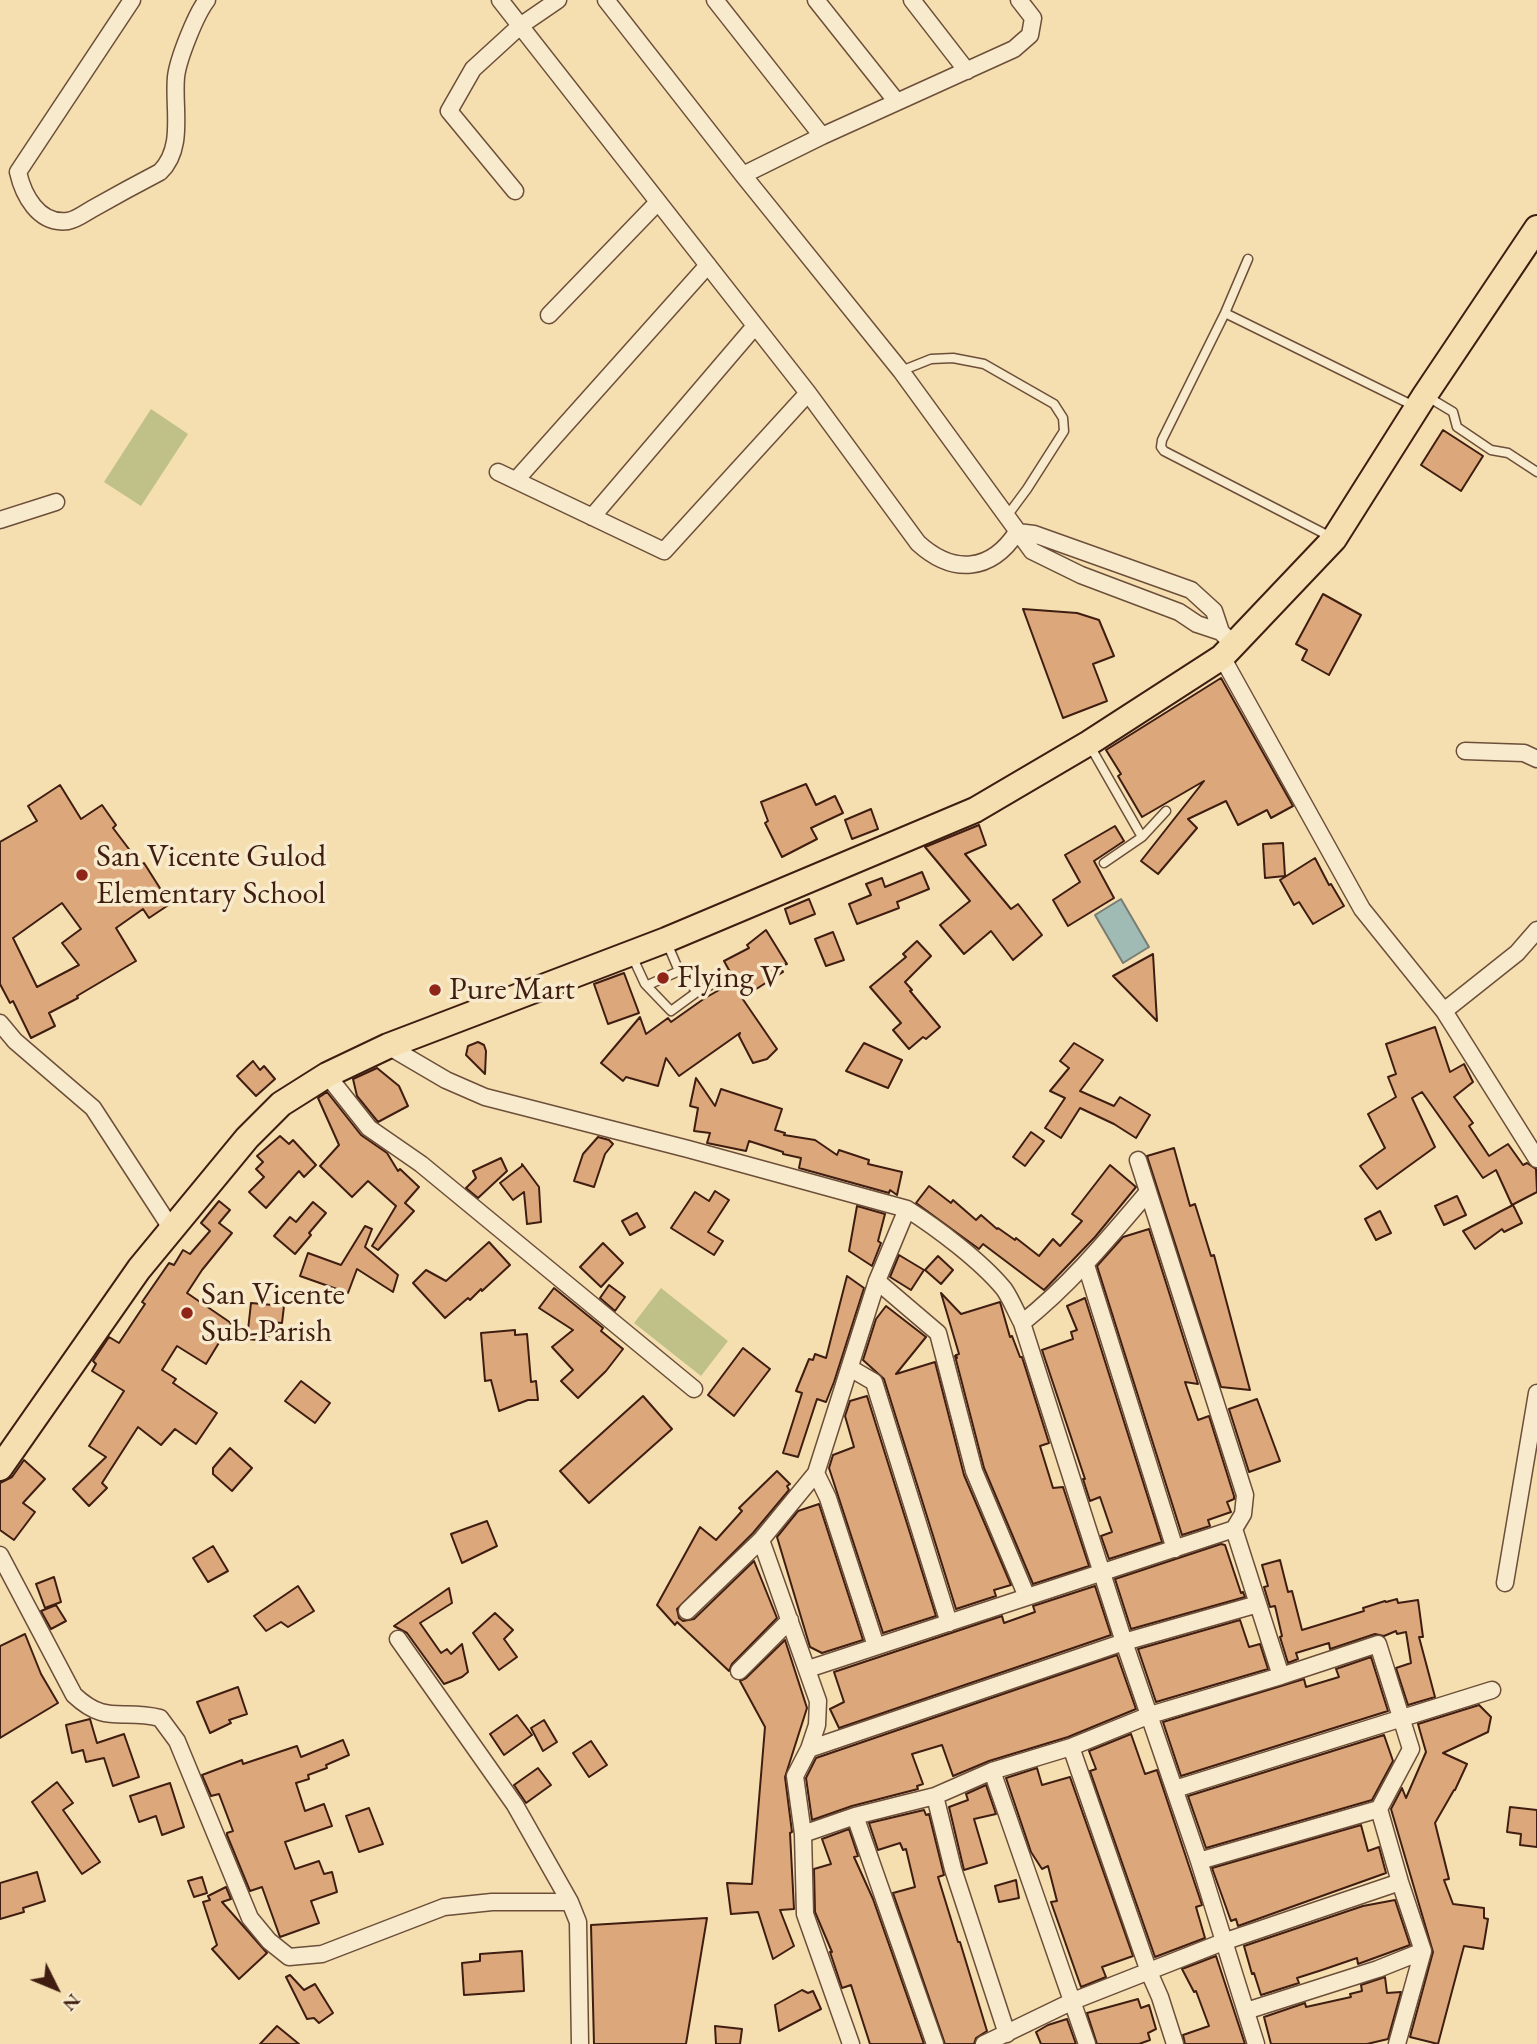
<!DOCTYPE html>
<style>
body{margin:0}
#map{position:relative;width:1537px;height:2044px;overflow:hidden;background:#f5dfb0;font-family:"EB Garamond",serif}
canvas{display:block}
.north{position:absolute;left:21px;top:1953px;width:70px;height:70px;-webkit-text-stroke:5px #f8eacc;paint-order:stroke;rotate:133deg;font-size:19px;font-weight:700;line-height:28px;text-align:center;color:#3f1d11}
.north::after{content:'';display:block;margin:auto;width:24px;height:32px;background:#3f1d11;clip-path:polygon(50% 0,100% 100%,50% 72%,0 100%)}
</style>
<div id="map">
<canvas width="1537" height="2044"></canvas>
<div class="north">N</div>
</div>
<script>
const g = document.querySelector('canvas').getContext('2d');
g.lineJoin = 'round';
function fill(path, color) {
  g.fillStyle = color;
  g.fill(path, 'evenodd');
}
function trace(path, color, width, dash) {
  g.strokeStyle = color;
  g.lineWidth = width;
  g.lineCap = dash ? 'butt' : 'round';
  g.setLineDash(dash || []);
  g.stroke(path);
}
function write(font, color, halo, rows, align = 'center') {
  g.font = font + ' "EB Garamond",serif';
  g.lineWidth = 7;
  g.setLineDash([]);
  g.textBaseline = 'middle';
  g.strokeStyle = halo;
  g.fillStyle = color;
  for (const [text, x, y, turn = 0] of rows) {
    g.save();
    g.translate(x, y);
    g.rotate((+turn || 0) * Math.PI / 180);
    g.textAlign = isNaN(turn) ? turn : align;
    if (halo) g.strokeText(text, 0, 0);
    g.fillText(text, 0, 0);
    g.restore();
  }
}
const green = new Path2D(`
 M151 409 188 434 141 506 104 482Z
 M661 1288 728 1341 701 1376 634 1323Z`);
const water = new Path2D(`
 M1121 899 1149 947 1123 963 1095 915Z`);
const building = new Path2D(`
 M1443 430 1483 456 1461 491 1421 465Z
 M1323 594 1361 615 1329 675 1302 660 1307 650 1296 644Z
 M1023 609 1077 613 1099 620 1114 656 1093 664 1107 701 1063 718Z
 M1221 678 1293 806 1271 818 1267 810 1238 825 1226 801 1188 819 1197 828 1158 874 1141 861 1204 781 1142 817 1118 776 1121 774 1106 750Z
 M806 784 816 805 835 796 843 813 811 828 817 839 782 857 765 823 768 821 761 802Z
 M60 785 81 819 102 805 116 825 113 828 141 865 144 863 170 904 149 918 143 909 116 928 136 961 77 996 78 998 49 1013 55 1026 31 1038 13 1001 10 1003 0 984V842L37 821 28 806ZM62 903 81 929 62 943 79 965 37 987 13 938Z
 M871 809 878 829 852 839 845 820Z
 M979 825 986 845 965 854 1011 909 1018 904 1042 935 1013 960 991 931 964 954 940 925 970 901 925 847Z
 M1115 826 1124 841 1094 861 1114 898 1068 926 1053 900 1080 882 1065 855Z
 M1283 843 1285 876 1265 878 1263 844Z
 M1315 858 1329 885 1331 884 1344 906 1313 924 1299 902 1294 905 1280 880Z
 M922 872 929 889 897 902 899 908 857 924 849 904 871 895 866 884 882 878 885 887Z
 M809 899 815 914 790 924 785 909Z
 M766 930 787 964 780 966 783 972 742 998 777 1049 767 1059 753 1063 739 1036 740 1033 679 1076 666 1058 658 1086 626 1077 623 1081 601 1063 640 1017 646 1034 668 1018 671 1022 705 998 735 981 724 961 749 948 747 945Z
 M833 932 844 960 826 966 815 939Z
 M917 941 931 956 905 982 912 990 910 991 940 1027 926 1039 923 1037 909 1049 893 1030 901 1023 870 987 906 957 903 954Z
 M1153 954 1157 1021 1113 976Z
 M624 973 639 1013 608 1024 594 984Z
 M1435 1027 1450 1072 1464 1064 1473 1082 1454 1097 1473 1123 1469 1126 1489 1156 1508 1144 1523 1165 1527 1163 1536 1169 1537 1192 1512 1205 1496 1170 1483 1178 1422 1092 1412 1098 1435 1147 1377 1189 1360 1166 1385 1148 1368 1114 1396 1097 1388 1077 1396 1074 1386 1044Z
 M478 1042 484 1045 486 1051 485 1074 466 1055 468 1046Z
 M864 1043 902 1060 888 1088 846 1071Z
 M1074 1043 1103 1060 1080 1091 1114 1106 1120 1097 1150 1115 1136 1138 1114 1124 1080 1108 1061 1138 1045 1128 1065 1098 1050 1091 1069 1068 1060 1061Z
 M253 1061 260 1070 264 1066 275 1079 256 1096 237 1076Z
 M377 1068 399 1086 408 1106 378 1122 357 1096 353 1079Z
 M696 1078 715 1106 721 1089 782 1109 775 1130 785 1133 784 1135 815 1140 837 1155 839 1150 869 1160 868 1164 902 1172 897 1195 890 1190 889 1193 799 1168 801 1158 783 1154V1152L749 1141 746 1151 707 1143 710 1133 694 1131 698 1108 690 1106Z
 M327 1092 361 1135 387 1153 398 1171 400 1169 419 1187 405 1203 414 1211 378 1250 372 1246 396 1206 368 1181 352 1197 320 1166 339 1145 318 1098Z
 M1031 1132 1044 1141 1025 1166 1013 1157Z
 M280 1136 289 1144 293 1140 316 1165 304 1177 299 1171 266 1208 249 1192 264 1177 256 1169 263 1162 257 1156Z
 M598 1137 609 1140 613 1144 605 1154 594 1187 574 1181 583 1154Z
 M1174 1148 1190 1206 1195 1204 1211 1256 1214 1255 1250 1390 1221 1387 1147 1156Z
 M501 1158 507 1171 478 1198 466 1188 476 1178 473 1171Z
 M522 1164 539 1187 541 1222 527 1224 524 1192 513 1200 500 1183 522 1166Z
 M1110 1165 1136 1187 1095 1237 1044 1290 983 1244 979 1249 916 1203 929 1186 951 1203 953 1200 976 1220 981 1215 997 1229 998 1228 1015 1240 1016 1238 1039 1256 1053 1239 1060 1246 1082 1221 1072 1214Z
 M715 1191 729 1200 708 1232 723 1241 714 1255 671 1228 695 1192 709 1201Z
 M1457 1196 1466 1215 1444 1225 1435 1206Z
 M219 1201 230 1210 219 1223 232 1233 202 1270 187 1293 231 1323 206 1364 177 1346 162 1370 176 1379 173 1383 217 1413 196 1444 175 1429 161 1445 138 1427 102 1483 107 1488 89 1506 73 1489 106 1457 89 1446 124 1391 92 1371 96 1364 93 1361 109 1337 119 1343 145 1304 142 1302 169 1263 174 1265 183 1250 190 1254 210 1231 201 1223Z
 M313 1202 326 1213 309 1233 311 1235 295 1254 274 1236 290 1217 296 1222Z
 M1513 1205 1522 1223 1504 1232 1502 1229 1475 1249 1463 1231Z
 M857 1206 885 1214 878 1241 881 1243 872 1266 849 1251Z
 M1380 1211 1391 1233 1376 1240 1365 1219Z
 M637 1213 645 1227 630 1235 622 1221Z
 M365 1226 372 1229 365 1247 398 1275 393 1292 357 1269 348 1293 300 1276 308 1253 341 1265Z
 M1149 1229 1198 1384 1185 1382 1198 1420 1209 1416 1234 1496V1499L1227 1502 1231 1512 1208 1520 1210 1526 1182 1535 1097 1266 1123 1237Z
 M489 1242 510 1265 482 1291 481 1289 470 1300 468 1298 445 1318 413 1283 426 1270 446 1281Z
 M603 1243 623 1263 601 1287 580 1267Z
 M899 1255 924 1270 911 1290 890 1277Z
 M938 1256 953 1270 941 1284 925 1270Z
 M847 1276 864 1288 834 1382 826 1402 817 1399 798 1457 783 1453 802 1393 796 1391 809 1359 813 1360 815 1354 826 1358Z
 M609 1285 625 1297 615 1311 600 1298Z
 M554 1288 603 1328 601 1331 623 1349 606 1371 578 1398 561 1381 573 1370 552 1347 573 1330 539 1308Z
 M941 1293 961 1314 1000 1302 1010 1337 1012 1336 1020 1357H1022L1049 1443 1040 1446 1053 1488 1063 1487 1089 1566 1033 1584 984 1468 955 1356 957 1358 956 1355 959 1354Z
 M1085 1298 1162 1542 1109 1559 1101 1536 1112 1532 1100 1497 1090 1501 1083 1479H1085L1042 1350 1073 1339 1071 1332 1077 1330 1067 1306Z
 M251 1303 284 1306 282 1323 270 1322 268 1341 247 1339Z
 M886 1306 926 1337 896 1374 935 1362 964 1475 1011 1585 994 1590 996 1596 956 1609 884 1379 863 1360 876 1319Z
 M515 1330V1335L527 1334 531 1382 536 1381 538 1400H528L499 1411 491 1380 485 1381 481 1333Z
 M743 1348 770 1369 734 1416 708 1395Z
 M301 1381 330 1403 315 1423 285 1401Z
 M643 1396 672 1429 589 1503 560 1471Z
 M867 1396 936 1616 883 1633 829 1468 833 1455 854 1447 845 1416 850 1401Z
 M1257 1399 1280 1461 1249 1472 1229 1409Z
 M230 1448 252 1468 232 1491 213 1474V1468Z
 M24 1460 45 1479 23 1503 35 1512 14 1540 0 1530V1483L12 1477Z
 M777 1471 790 1484 787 1486 789 1490 753 1533 677 1609 679 1618 683 1621 694 1619 754 1561 777 1618 732 1664 729 1671 677 1622 675 1625 657 1605 700 1527 716 1540 742 1511 739 1508Z
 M819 1504 863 1640 822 1653 810 1647 777 1537 798 1511Z
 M487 1521 497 1546 462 1563 451 1534Z
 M1221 1544 1225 1545 1241 1593 1243 1592 1245 1597 1131 1629 1115 1579Z
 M213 1546 228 1571 208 1582 193 1558Z
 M1280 1560 1288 1592 1292 1591 1302 1630 1364 1611 1363 1608 1385 1601 1386 1602 1397 1599 1398 1603 1418 1600 1423 1637H1419L1435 1697 1408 1705 1396 1668 1411 1663 1406 1632 1397 1634 1396 1631 1384 1636 1375 1634 1330 1649 1329 1643 1296 1653 1298 1659 1288 1663 1280 1637 1282 1636 1275 1606 1270 1607 1264 1587 1268 1586 1262 1565Z
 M54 1577 61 1602 45 1608 36 1584Z
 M298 1586 314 1611 288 1627 281 1622 266 1631 254 1616Z
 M1095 1586 1111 1635 839 1728 830 1709 844 1702 834 1672 1002 1616 1004 1623 1035 1612 1033 1606Z
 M449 1588 452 1603 420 1623 441 1653 447 1649 451 1654 462 1644 468 1672 462 1677 444 1684 407 1633 394 1626Z
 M56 1605 66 1621 51 1629 41 1611Z
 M495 1613 513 1630 504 1639 517 1657 499 1670 473 1633Z
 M1240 1620 1249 1647 1260 1644 1268 1669 1156 1702 1138 1649Z
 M25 1634 41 1674 58 1703 0 1738V1646Z
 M785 1640 807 1708 785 1777 792 1832 790 1833 794 1909 780 1910 794 1946 773 1959 758 1912 731 1914 727 1883 752 1884 765 1727 740 1681 746 1678Z
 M1117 1655 1136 1709 1068 1737 989 1761 953 1776 942 1745 912 1754 923 1784 917 1786 918 1789 852 1806 812 1820 806 1778 816 1758Z
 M1371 1657 1388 1711 1181 1776 1163 1722 1304 1679 1306 1687 1339 1677 1336 1669Z
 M238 1687 247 1714 229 1720 231 1723 210 1733 197 1702Z
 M1479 1705 1491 1717 1488 1732 1443 1753 1467 1764 1455 1790H1454L1435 1823 1449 1879 1444 1880 1453 1904 1484 1908V1918L1488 1919 1483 1949 1464 1946 1438 2044 1410 2037 1433 1952 1391 1809 1402 1788 1406 1798 1426 1752 1418 1724Z
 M517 1715 532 1735 504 1755 490 1734Z
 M90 1719 97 1743 124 1734 139 1777 113 1786 104 1758 86 1762 83 1750 72 1753 66 1725Z
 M544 1720 557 1742 543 1751 531 1728Z
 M1131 1734 1145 1774 1157 1770 1202 1905 1196 1907 1205 1938 1155 1957 1090 1771 1096 1769 1089 1751Z
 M1384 1735 1393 1761 1372 1800 1206 1848 1188 1796Z
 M343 1740 349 1755 326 1765 327 1768 308 1775 309 1779 296 1783 305 1811 324 1804 332 1826 285 1842 295 1869 319 1861 324 1874 332 1872 337 1892 311 1901 319 1923 280 1937 262 1887 250 1891 227 1835V1833L233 1831 219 1794 211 1796 202 1775 242 1760 243 1764 297 1746 301 1757Z
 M591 1741 607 1765 589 1777 573 1753Z
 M538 1768 551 1785 526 1803 514 1785Z
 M1037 1768 1042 1785 1070 1777 1133 1956 1102 1967 1106 1977 1081 1987 1051 1902 1057 1901 1048 1866 1042 1869 1031 1852 1006 1778Z
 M57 1782 73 1803 63 1810 100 1862 82 1874 32 1802Z
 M170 1783 184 1827 162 1835 156 1816 139 1822 130 1796Z
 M986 1785 996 1814 974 1819 987 1863 964 1870 949 1807 968 1800 966 1794Z
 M1510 1807 1537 1810V1847L1520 1845 1521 1834 1507 1832Z
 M369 1808 383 1844 359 1852 346 1816Z
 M924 1810 926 1815 929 1814 944 1875 938 1877 958 1942H960L987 2031 976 2038 974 2044H945L893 1893 915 1887 906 1849 903 1850 900 1843 878 1850 869 1823Z
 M1361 1825 1368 1851 1379 1847 1386 1873 1238 1926 1236 1919 1231 1921 1212 1868Z
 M849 1829 858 1856 854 1857 873 1899 924 2044H870L851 1985 842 1988 830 1952H832L815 1912 814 1869 831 1864 822 1839Z
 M37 1872 45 1901 23 1908 24 1912 0 1919V1883Z
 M202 1877 207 1893 194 1897 188 1881Z
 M1016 1880 1019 1898 999 1902 995 1886Z
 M226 1887 231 1899 222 1902 267 1953 239 1979 212 1949 217 1945 203 1902 210 1900 208 1896Z
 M1395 1900 1410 1945 1358 1964 1357 1958 1322 1970 1297 1978 1299 1983 1261 1995 1254 1973 1252 1974 1244 1946 1363 1906Z
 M707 1918 686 2044H594L591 1925Z
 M522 1951 524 1991 464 1995 462 1963 480 1961V1954Z
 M1216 1956 1245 2044H1185L1183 2035 1209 2026 1196 1991 1194 1992 1182 1969Z
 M290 1975 304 1990 315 1984 333 2013 319 2023 314 2018 307 2019 286 1977Z
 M1385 1977 1387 1993 1401 1992 1388 2039 1367 2044H1271L1264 2017 1305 2003 1306 2007 1351 1997 1350 1994 1362 1991 1361 1985Z
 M802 1990 808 1993 813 1991 821 2009 779 2031 775 2005Z
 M1138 1999 1141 2008 1149 2005 1156 2029 1148 2033 1150 2040 1139 2044H1097L1087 2013Z
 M1067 2019 1076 2044H1041L1036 2032 1048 2025Z
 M277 2026 299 2044H260Z
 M715 2026 742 2029 740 2044H716Z`);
const service = new Path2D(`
 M1248 259 1225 313 1162 440 1161 447 1164 451 1331 537
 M1225 313 1414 406
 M901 371 931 359 953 358 984 364 1054 404 1063 418 1064 431 1027 489 1007 516
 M1428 397 1453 412 1457 427 1491 450 1508 453 1537 472
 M1090 746 1142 837
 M1104 863 1142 837 1166 811
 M632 956 645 984 648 985 679 971 667 943
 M679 970 697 992
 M646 985 671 1011 697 992 724 978`);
const minor = new Path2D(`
 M132 0 18 172C23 194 38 225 68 221 76 220 85 213 92 209 115 196 137 184 160 172 185 148 173 108 176 77 178 59 196 14 207 0
 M500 0 808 393 918 543C953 575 991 572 1017 532
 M606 0 743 175 901 371 1032 551 1081 575 1179 612 1197 624 1221 632
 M715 0 822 136
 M816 0 897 102
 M912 0 967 71
 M743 175 822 136 1014 49 1030 35 1033 18 1019 0
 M515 191 449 111 473 69 520 26 558 0
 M549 315 658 202
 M498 472 664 551 808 393
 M516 480 708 265
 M592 517 755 326
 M0 520 56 502
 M1017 532 1034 534 1191 590 1214 611 1221 632 1225 636
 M1222 657 1362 909 1444 1011 1537 1159
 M1465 751 1524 753 1537 759
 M1444 1011 1517 953 1537 930
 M0 1023 15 1041 93 1108 171 1228
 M388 1046 446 1080 485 1097 688 1149 907 1209C937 1228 981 1261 1004 1289 1011 1299 1016 1312 1022 1323L1124 1642 1199 1861 1256 2044
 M327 1075 369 1128 421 1164 694 1389
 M1138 1160 1245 1495 1243 1514 1234 1529 1281 1676
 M1086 1265 1175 1549
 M877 1281 938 1333 974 1471 1027 1597
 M1022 1323C1070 1285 1108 1239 1148 1192
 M850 1368 874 1382 949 1623
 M816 1473 828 1498 876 1646
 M0 1555 74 1695C107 1726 121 1708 160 1718L177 1741 250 1918 269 1941 289 1957 322 1954 444 1907 492 1902H570L578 1922 580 2044
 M1505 1583 1537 1393
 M687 1611 761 1540
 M398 1639 515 1805 570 1902
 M808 1669 1234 1529
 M739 1671 790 1620
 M1071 1747 1149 1972 1160 1997 1175 2044
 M809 1749 1124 1642 1258 1604
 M992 1771 1087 2044
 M1175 1789 1492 1690
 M935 1796 953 1869 1007 2034
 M855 1816 935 2044
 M803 1834 855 1816 935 1796 992 1771 1071 1747 1150 1715 1281 1676 1378 1644 1411 1749 1379 1809 1400 1882 1423 1951 1397 2044
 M1199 1861 1379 1809
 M1246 2011 1378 1969 1423 1951
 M851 2044 805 1914 803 1834 795 1776 809 1749 817 1725 818 1701 761 1540 816 1473 877 1281 907 1209
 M984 2044 1073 2001 1223 1942 1400 1882`);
const primary = new Path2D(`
 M0 1468 139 1269 247 1138 281 1104 327 1075 388 1046 666 940 975 810 1089 743 1222 657 1334 539 1425 395 1537 228`);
const markers = [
 [82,875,7,"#8f2418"],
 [663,978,7,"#8f2418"],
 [435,990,7,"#8f2418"],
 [187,1313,7,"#8f2418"]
];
const poiNames = [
 ["San Vicente Gulod",96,857],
 ["Elementary School",96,894],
 ["Flying V",677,978],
 ["Pure Mart",449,990],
 ["San Vicente",201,1295],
 ["Sub-Parish",201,1332]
];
fill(green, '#bfc189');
fill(water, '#9fbbb4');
trace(water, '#797c73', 2);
fill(building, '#dca87b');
trace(building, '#3f1d11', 2);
trace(service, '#6c4e39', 11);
trace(minor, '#6c4e39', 19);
trace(primary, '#3f1d11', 28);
trace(service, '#f8eacc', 8);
trace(minor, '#f8eacc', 16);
trace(primary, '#f5dfb0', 24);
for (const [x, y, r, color] of markers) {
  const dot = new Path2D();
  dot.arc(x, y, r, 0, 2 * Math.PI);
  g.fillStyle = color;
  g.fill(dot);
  trace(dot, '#f8eacc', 2.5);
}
write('32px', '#3f1d11', '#f8eacc', poiNames, 'left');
</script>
